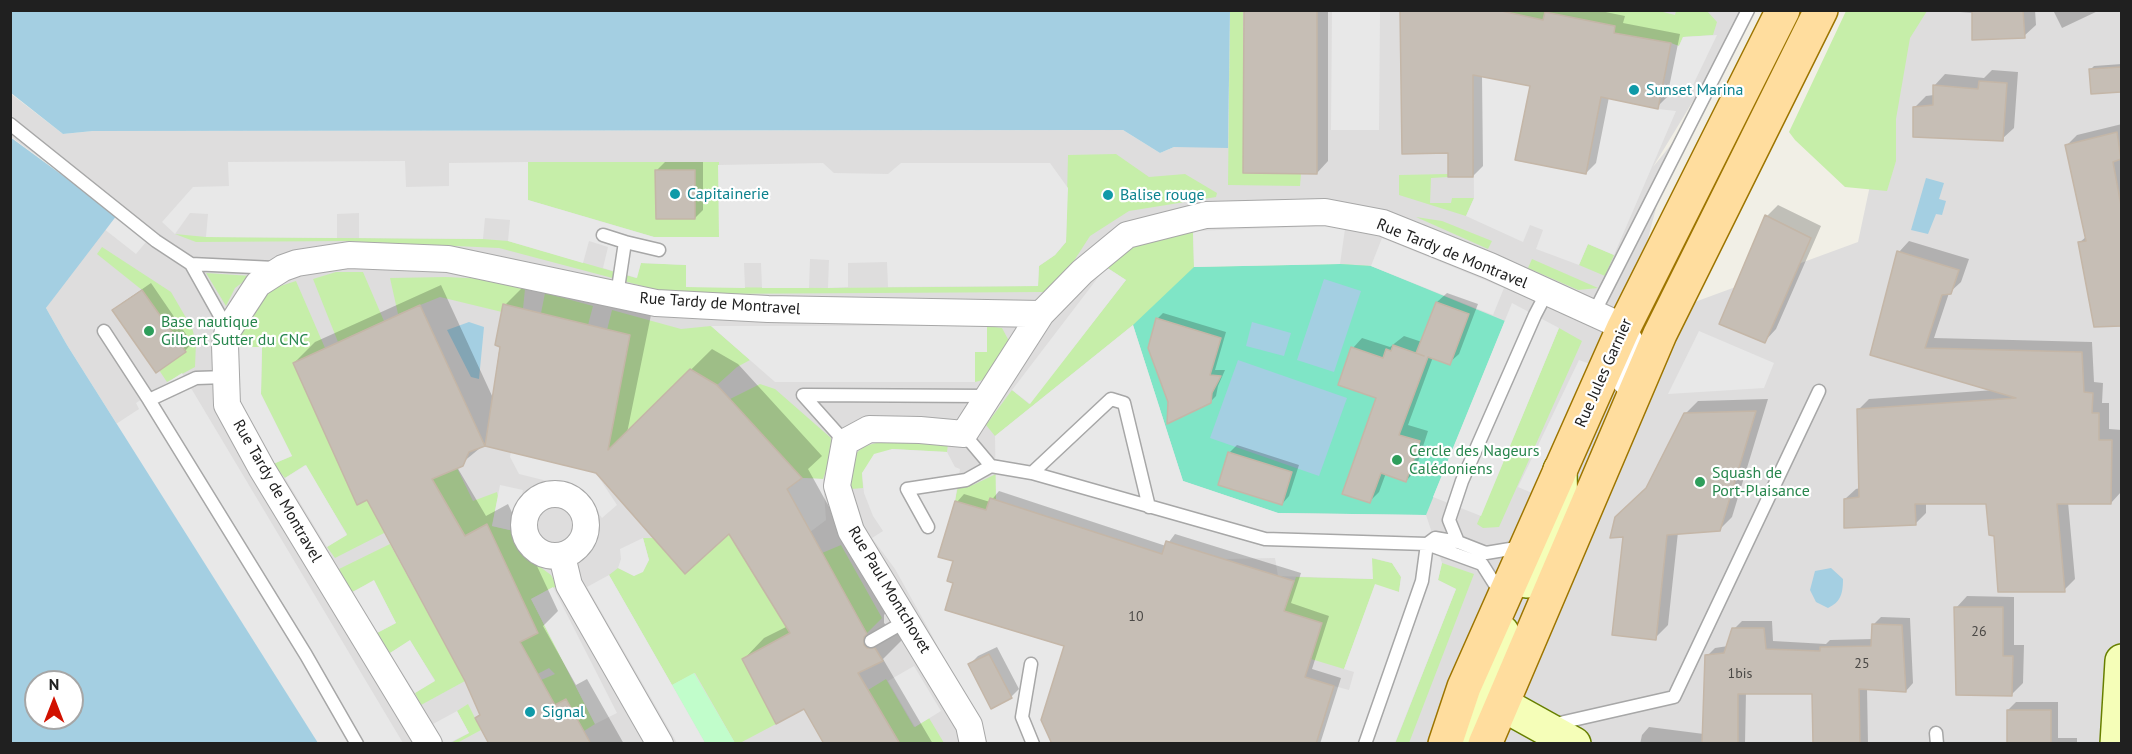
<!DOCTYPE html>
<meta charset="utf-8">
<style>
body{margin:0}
#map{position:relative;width:2132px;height:754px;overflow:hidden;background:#f1efe6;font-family:"PT Sans",sans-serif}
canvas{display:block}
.frame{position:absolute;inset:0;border:12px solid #202020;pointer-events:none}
.north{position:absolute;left:24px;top:670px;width:60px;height:60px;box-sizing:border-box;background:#fff;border:2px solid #a6a6a6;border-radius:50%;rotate:0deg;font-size:16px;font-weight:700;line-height:24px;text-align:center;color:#202020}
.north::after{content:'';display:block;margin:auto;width:21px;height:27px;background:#d11100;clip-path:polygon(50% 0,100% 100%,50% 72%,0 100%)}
</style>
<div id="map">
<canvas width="2132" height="754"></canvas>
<div class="frame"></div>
<div class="north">N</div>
</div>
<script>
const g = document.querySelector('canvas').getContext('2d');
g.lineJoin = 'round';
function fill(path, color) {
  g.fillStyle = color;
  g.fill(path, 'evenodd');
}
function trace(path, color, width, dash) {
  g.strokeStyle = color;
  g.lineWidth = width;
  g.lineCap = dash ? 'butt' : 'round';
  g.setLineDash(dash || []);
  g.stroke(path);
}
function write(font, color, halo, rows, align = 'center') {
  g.font = font + ' "PT Sans",sans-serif';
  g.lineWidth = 4.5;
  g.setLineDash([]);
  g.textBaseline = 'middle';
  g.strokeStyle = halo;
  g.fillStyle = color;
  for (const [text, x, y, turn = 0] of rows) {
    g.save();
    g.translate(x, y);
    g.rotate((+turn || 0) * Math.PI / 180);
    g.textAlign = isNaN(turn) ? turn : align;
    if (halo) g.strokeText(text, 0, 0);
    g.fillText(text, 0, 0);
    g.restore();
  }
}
const residential = new Path2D(`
 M1741 10 1747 12 1653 167 1674 141 1624 328 1858 242 1907 11H2121V743H318L67 345 46 308 112 211 11 137 10 93 63 134 93 131 1123 130 1160 153 1174 147H1228L1230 11Z`);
const grass = new Path2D(`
 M1655 10 1675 15 1676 11H1707L1717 22 1713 35 1683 37 1679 46 1614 33 1615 26 1545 12 1543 20 1497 11Z
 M1230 11H1243V173L1301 174 1300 186 1228 185Z
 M1846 11H1927L1910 38 1896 119V161L1887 191 1845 187 1795 140 1789 132Z
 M1116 154 1149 177 1185 174 1217 193 1216 197 1129 211 1090 236 1059 284 1046 292 694 294 654 289 499 248 346 241 196 242 175 234 206 237 483 239 508 241 636 278 641 263 687 265V287L828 288 1038 286 1039 266 1055 255 1066 242 1068 155Z
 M528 162H719V237H654L528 200Z
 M1448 174V177L1431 178 1430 203H1451L1452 198H1474L1466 216 1399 195V175Z
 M1416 217 1442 221 1492 241 1488 249Z
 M1193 231 1194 267 1340 264 1371 266 1133 325 995 436 986 425 1012 390 1029 404 1126 280 1106 267 1129 245Z
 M1588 244 1614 255 1605 276 1579 265Z
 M102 247 171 292 192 328 196 342 195 367 167 382 159 370 185 352 142 290 97 254Z
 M1532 259 1598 288 1578 290 1528 268Z
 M336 272H363L384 321 338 342 313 279Z
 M206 273 251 276 235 288 226 306Z
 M446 277 488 279 525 289 523 309 502 312 440 297 398 314 390 278Z
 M296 281 325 348 293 363 357 504 420 477 428 481 457 468 473 501 497 492 498 497 492 526 514 531 520 552 551 575 557 586 531 599 595 724 584 731 566 699 555 705 541 680 555 674 549 668 522 682 515 644 538 633 487 524 465 535 445 502 335 558 327 547 347 534 305 465 285 478 273 464 292 456 261 394 262 347H235L254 309 271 289Z
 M545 293 593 306 588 325 541 313Z
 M612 310 681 329 711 326 750 360 737 367 717 385 690 369 593 469 619 391 630 336 607 330Z
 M987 326 1002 328 1009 341 987 379 975 382V352H987Z
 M1559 328 1582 341 1499 527 1483 528 1477 524Z
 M760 384 775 389 831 438 830 459 823 479 802 478 730 399Z
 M886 441 948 444 947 452 892 449 862 473 863 488 851 489C848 456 854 446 886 441Z
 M996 474V500L990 498 986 510 955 501 958 486 973 485Z
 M723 532H800L747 563 790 633 742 659 776 724 740 743H735L695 673 672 685 609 575 618 568 634 576 649 560 643 538H653L686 573 726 537Z
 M390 544 465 681 421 705 415 693 435 680 410 641 390 653 377 633 396 623 374 581 350 593 339 569Z
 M841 545 882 618 867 633 822 553Z
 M1371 558 1392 563 1401 577 1399 592 1375 585 1344 669 1311 659 1322 623 1284 611 1296 577 1372 579Z
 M1442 563 1474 574 1409 743 1395 744 1456 589 1438 580Z
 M886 679 914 727 929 718 944 743H900L868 690Z
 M468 704 481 730 457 743 449 744 469 733 457 711Z`);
const park = new Path2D(`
 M694 673 735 743H705L672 685Z`);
const pitch = new Path2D(`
 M1340 264 1371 266 1505 321 1426 515 1278 513 1183 481 1133 325 1194 267Z`);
const parking = new Path2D(`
 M1332 11H1380L1379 130H1331Z
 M1717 35 1693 85 1661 87 1671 43 1679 46 1683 37Z
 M1536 73 1526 103 1519 145H1521L1518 161 1586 174 1601 99 1585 86 1658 109 1676 111 1614 255 1588 244 1579 265 1536 249 1543 230 1538 228 1530 225 1523 242 1466 216 1474 198 1473 75Z
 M10 136 146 242 136 254 11 156Z
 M405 161 406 187 449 186V163L528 162V200L654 237H719L718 165 823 163 834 173 888 174 901 163H1050L1068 188 1066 242 1055 255 1039 266 1038 286 888 287 887 262 848 263V287L828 288 829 260 810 259 809 288H762L761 263H744L745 288 686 287V265L641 263 637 278 603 268 608 247 589 241 583 263 508 241 510 220 485 218 483 239 359 238V213L337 214V238L206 237 208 214 190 213 175 234 162 222 193 187 229 186 228 162Z
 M1328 226 1345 229 1340 264 1194 267 1193 231Z
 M1382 238 1504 288 1493 315 1371 266Z
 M1106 267 1126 280 1030 404 1012 390Z
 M1512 303 1559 328 1481 516 1433 497Z
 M1133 325 1183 481 1278 513 1426 515 1442 563 1438 580 1456 589 1395 743H1316L1334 686 1349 690 1354 672 1344 669 1375 584 1399 592 1401 577 1392 563 1372 558 1373 579 1278 576 1275 558 1222 559 1166 541 1162 554 996 500 995 436Z
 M711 326H987V352H975V382H775Z
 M1699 331 1774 363 1764 388 1668 394Z
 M235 347H262L261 394 292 456 273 464 239 406Z
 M1579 360 1593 365 1532 493 1518 487Z
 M182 373 403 743H318L116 424 139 409 136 403Z
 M892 449 947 452 955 467 960 469 955 501 938 556 953 561 947 581 953 583 945 610 1064 646 1052 743H985L974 716 929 630 895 569 872 538 883 531 873 516 864 493 862 473 874 454Z
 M511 452 592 472 598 476 617 505 602 518 579 489 519 474 510 457Z
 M306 465 347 535 327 547 285 478Z
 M802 478 823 479 826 520 810 532 785 491Z
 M500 485 523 490 514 531 492 526Z
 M643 538 649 560 643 572 634 576 618 568 621 559 620 549Z
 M609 575 672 685 705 743H677L587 587Z
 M374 580 396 623 377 633 351 593Z
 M553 587 617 713 595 724 531 599Z
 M410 640 435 681 415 693 390 653Z
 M914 666 941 711 915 727 888 681Z
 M457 711 469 733 449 743H444L433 724Z`);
const water = new Path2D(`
 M10 11H1230L1228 148 1174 147 1160 153 1123 130 93 131 63 134 11 93Z
 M10 137 117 215 46 308 67 345 318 743H11ZM36 682H72V718H36Z
 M1926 178 1944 183 1939 199 1946 201 1942 215 1936 214 1928 234 1911 230Z
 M1324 279 1361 291 1334 372 1297 360Z
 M469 322 484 327 479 379 471 377 447 330Z
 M1252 322 1291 333 1284 356 1246 346Z
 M1238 360 1347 398 1319 476 1210 438Z
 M1831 568 1843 579C1843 593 1841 602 1828 608L1816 602 1810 590 1815 571Z`);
const shadow = new Path2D(`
 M1245 10H1328V161L1317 173Z
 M1401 10H1596L1625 16 1623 23 1680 34 1667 97 1657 107 1609 97 1596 163 1586 173 1532 85 1482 75 1483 166 1473 176 1450 151Z
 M1960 10H2035L2036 25 2024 36 1974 13 1960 12Z
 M2053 10H2100L2062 28Z
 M2122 64V90L2092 93 2090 70 2094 66Z
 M1992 70 2018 72 2014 128 2002 139 1914 108 1926 96 1934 95V86L1945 74 1984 78Z
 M2122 124V325H2096L2079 243 2087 236 2067 145 2077 135Z
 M665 162H703V210L695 218 657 170Z
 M1778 205 1821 226 1776 329 1765 341 1767 216Z
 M1909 241 1969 259 1961 282 1949 293 1934 338 2092 342 2094 382 2103 383 2102 403H2109V429L2122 430 2121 492 2111 503 2068 502 2075 579 2064 590 1995 535 1987 503 1926 502V513L1916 523 1845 499 1856 489 1860 488 1858 410 1869 399 1994 390 1872 354 1899 252Z
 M151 283 192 343 185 351 114 310 122 303Z
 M526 284 651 315 627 433 712 349 738 364 822 456 808 469 887 611 884 615V623L889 628H896L903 639 883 659 933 744H826L804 707 744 659 764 638 788 626 729 532 597 472 485 444 457 467 486 516 508 504 558 611 543 626 576 685 587 679 624 744H491L481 714 466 681 294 363 315 342 441 285 493 398 505 305Z
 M1447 293 1478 304 1459 354 1449 363 1433 357 1408 425 1428 431 1415 471 1406 481 1386 473 1379 492 1369 502 1378 397 1340 384 1353 348 1362 338 1390 347 1404 336 1422 342 1437 302Z
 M1163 313 1226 332 1215 370H1225L1218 386 1216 396 1210 402H1170L1157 319Z
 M1768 399 1732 517 1719 530 1678 532 1668 625 1655 638 1648 487 1685 414 1698 401Z
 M1237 445 1299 465 1289 496 1282 504 1229 453Z
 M999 491 1166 546 1175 534 1301 573 1291 603 1329 616 1312 669 1341 678 1320 744H1054L1066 645 955 582 957 502 964 494 990 502Z
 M1967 596 2014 597V645H2024L2023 683 2012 694 1956 608Z
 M1881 617 1910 618 1913 683 1906 691 1867 688 1868 744H1814L1813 692H1746L1745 744H1640L1642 735 1649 727 1704 734 1707 656 1715 648 1728 646 1734 629 1742 621H1772L1773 641 1826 644 1830 640 1873 639V625Z
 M997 647 1019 689 1011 697 970 664 978 656Z
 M2016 702H2058V738H2077V744H2008V710Z`);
const building = new Path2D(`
 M1244 10H1317V174L1243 173Z
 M1400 10H1497L1543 20 1545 12 1615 26 1614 33 1671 43 1658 109 1601 97 1586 174 1515 160 1530 86 1473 75V177H1448V153L1402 154Z
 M1972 10H2023L2025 38 1972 40Z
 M2121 67V92L2091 94 2089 69Z
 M1979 81 2007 83 2003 141 1913 137V107L1933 105V85L1978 89Z
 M2117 132 2121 159 2113 162 2121 205V326L2094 327 2078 242 2086 241 2065 145Z
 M655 170H695V219H656Z
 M1765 215 1811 238 1765 343 1719 324Z
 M1897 251 1959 270 1951 294 1942 295 1925 348 2082 352 2084 392 2093 393 2092 413H2099V440H2112L2111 504H2057L2065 592H1998L1994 536 1989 535 1986 504H1915L1916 525 1844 528V499L1859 497 1857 409 2016 398 1870 355Z
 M142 290 186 352 156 373 112 310Z
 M1436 302 1469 314 1450 365 1428 357 1399 435 1420 441 1406 482 1381 473 1370 503 1342 494 1376 398 1338 385 1351 347 1383 358 1386 349 1391 351 1393 345 1424 356 1416 353Z
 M503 304 630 335 608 450 690 369 717 385 802 478 787 489 867 634 864 637V645L867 648H875L883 661 858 673 900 744H824L804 709 776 724 742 659 790 633 729 534 685 574 596 473 485 446 500 347 495 345Z
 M420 305 485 446 469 452 463 466 432 479 465 536 487 524 538 633 520 642 555 705 566 699 591 744H489L475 718 480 715 465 681 367 500 357 505 293 363Z
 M1156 318 1221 338 1210 375 1221 376 1212 393 1211 403 1167 424 1168 402 1148 348Z
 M1756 411 1720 531 1667 535 1656 640 1612 635 1623 537 1610 538 1615 517 1646 488 1684 413Z
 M1228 452 1292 472 1282 505 1218 485Z
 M990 498 1162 554 1166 541 1294 581 1284 611 1322 623 1305 677 1334 686 1316 744H1052L1041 720 1064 646 945 610 953 583 947 581 953 561 938 557 955 501 986 510Z
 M1954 607H2003V656H2013L2012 696 1956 695Z
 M1872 624 1902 625 1906 692 1859 689 1860 744H1813L1812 694H1738V744H1702L1705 655 1724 653 1732 628H1764L1766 649 1820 651V647L1871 646Z
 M989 654 1012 698 991 709 968 664Z
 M2007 710H2051V744H2007Z`);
const lane = new Path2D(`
 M10 124 156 241 191 264 275 268
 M603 235 625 242
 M191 264 228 330
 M617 295 625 242 659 250
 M1594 313 1748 10
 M104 331 149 400
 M226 377 196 378 149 400 306 655 357 744
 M964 434 991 466 1032 473 1265 539 1427 544 1482 564 1501 594
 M845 442 803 395 989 396
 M1032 473 1111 399 1124 403 1149 507
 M928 527 907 489 966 480 991 466
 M1458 542 1449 520 1462 481 1535 315 1547 292
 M871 641 906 621
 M1031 664 1022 717 1033 744
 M1551 725 1674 697 1819 391
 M1936 733 1937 744
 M1365 744 1422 581 1427 544 1435 538 1458 542 1486 553 1522 547`);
const street = new Path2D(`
 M524 525a31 31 0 1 1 62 0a31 31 0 1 1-62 0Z
 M562 556 569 585 660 744
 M429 744 262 469 227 405 225 345 228 330 258 284 283 268 297 263 349 255 448 259 656 303 768 309 1041 314 1082 272 1127 235 1206 215 1325 212 1383 223 1490 266 1615 323 1623 329 1637 353 1625 381
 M973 744 969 725 851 531 837 486 845 442 869 429 920 430 964 434 1041 314`);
const secondary = new Path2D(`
 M1527 581 1561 512 1560 470
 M1502 632 1485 666 1494 691 1502 704
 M1459 744 1469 714 1482 702 1502 704 1574 744
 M2117 744 2122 661`);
const primary = new Path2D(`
 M1445 744 1464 687 1623 329 1783 10
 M1485 744 1660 334 1821 10`);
const markers = [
 [1634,90,6,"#0f9aa8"],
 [675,194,6,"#0f9aa8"],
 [1108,195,6,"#0f9aa8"],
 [149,331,6,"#2e9e5b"],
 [1397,460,6,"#2e9e5b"],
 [1700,482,6,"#2e9e5b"],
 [530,712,6,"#0f9aa8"]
];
const numberNames = [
 ["10",1136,617],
 ["26",1979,632],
 ["25",1862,664],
 ["1bis",1740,674]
];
const cultureNames = [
 ["Sunset Marina",1646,90],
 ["Capitainerie",687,194],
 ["Balise rouge",1120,195],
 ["Signal",542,712]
];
const streetNames = [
 ["Rue Tardy de Montravel",1452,254,22],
 ["Rue Tardy de Montravel",720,304,4],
 ["Rue Jules Garnier",1604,373,-66],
 ["Rue Tardy de Montravel",277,491,60],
 ["Rue Paul Montchovet",889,590,59]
];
const leisureNames = [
 ["Base nautique",161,322],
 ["Gilbert Sutter du CNC",161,340],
 ["Cercle des Nageurs",1409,451],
 ["Calédoniens",1409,469],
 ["Squash de",1712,473],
 ["Port-Plaisance",1712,491]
];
fill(residential, '#dedddd');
fill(grass, '#c6eea9');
fill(park, '#c1fdcb');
fill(pitch, '#7fe5c6');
fill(parking, '#e8e8e8');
fill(water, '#a4cfe2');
fill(shadow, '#0003');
fill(building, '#c6beb5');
trace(building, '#c4b6a7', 1.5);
trace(lane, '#a7a7a7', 15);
trace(street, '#a7a7a7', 28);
trace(secondary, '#677f00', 36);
trace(primary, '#9d7500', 36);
trace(lane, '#fff', 12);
trace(street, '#fff', 26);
trace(secondary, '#f5feb8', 33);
trace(primary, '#ffdd9e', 33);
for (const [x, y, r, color] of markers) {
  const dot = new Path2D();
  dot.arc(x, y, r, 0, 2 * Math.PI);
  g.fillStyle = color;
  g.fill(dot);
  trace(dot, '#fff', 2);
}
write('14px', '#4a4845', null, numberNames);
write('16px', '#0d838f', '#fff', cultureNames, 'left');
write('16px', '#202020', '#fff', streetNames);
write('16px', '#27864d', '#fff', leisureNames, 'left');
</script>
